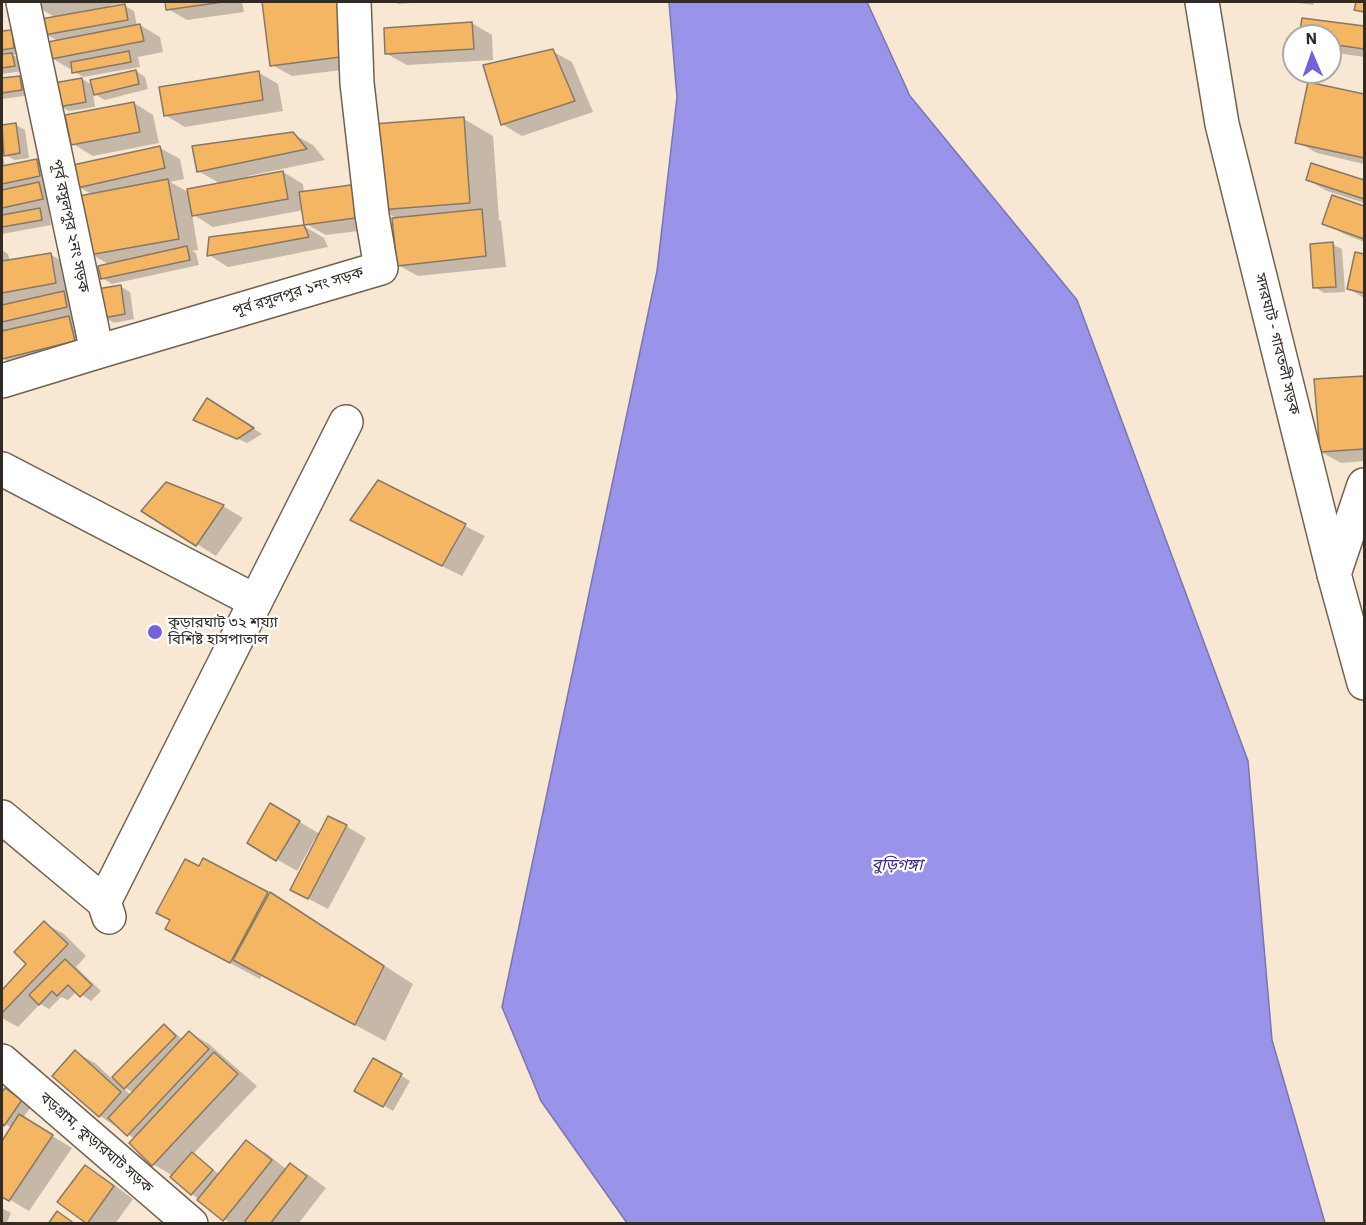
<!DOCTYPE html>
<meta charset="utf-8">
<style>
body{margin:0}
#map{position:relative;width:1366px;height:1225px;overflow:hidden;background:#f8e7d2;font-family:"IBM Plex Sans",sans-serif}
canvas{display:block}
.frame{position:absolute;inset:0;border:3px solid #312b24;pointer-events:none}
.north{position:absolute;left:1282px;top:24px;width:60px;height:60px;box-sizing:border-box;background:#fff;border:2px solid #adaaa7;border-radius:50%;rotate:358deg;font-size:16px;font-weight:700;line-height:24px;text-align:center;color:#312b24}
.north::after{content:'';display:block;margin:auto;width:21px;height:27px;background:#7362dd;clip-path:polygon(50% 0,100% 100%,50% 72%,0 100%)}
</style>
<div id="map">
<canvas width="1366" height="1225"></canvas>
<div class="frame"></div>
<div class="north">N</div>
</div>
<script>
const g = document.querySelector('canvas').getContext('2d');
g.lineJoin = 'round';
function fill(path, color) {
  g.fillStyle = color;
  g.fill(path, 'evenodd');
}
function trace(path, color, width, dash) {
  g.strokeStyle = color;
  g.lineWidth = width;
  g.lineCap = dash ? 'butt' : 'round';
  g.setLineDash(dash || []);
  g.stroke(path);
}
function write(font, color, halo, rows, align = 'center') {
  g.font = font + ' "IBM Plex Sans","Noto Sans Bengali",sans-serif';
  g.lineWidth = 4.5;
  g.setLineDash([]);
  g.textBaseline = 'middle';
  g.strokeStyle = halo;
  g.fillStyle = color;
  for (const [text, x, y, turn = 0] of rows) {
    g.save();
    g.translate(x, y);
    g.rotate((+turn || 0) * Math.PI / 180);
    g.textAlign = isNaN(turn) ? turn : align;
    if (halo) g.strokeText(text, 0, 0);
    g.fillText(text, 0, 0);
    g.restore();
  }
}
const water = new Path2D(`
 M669 2H867L910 96 1077 300 1248 761 1272 1040 1325 1223H627L541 1101 502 1007 657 271 677 97Z`);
const shadow = new Path2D(`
 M34 2H130L110 5 111 8 125 6 134 11 137 26 140 25 160 37 163 52 138 57 140 67 83 77 52 58 58 41 45 34 56 18 35 5Z
 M166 2H242L244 12 187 20 168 9Z
 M264 2H358L367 67 292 76 272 65Z
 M394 2H424L398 4Z
 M1291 2H1314L1313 5Z
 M1303 19 1364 28V57L1330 52V36H1301Z
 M472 23 492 35 493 60 407 65 387 54Z
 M11 32 21 37 23 53 13 55 22 60 23 71 2 74V33Z
 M552 51 572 62 593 112 522 136 502 124Z
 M136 71 145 77 148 89 105 100 93 93 95 107 69 111 59 106 82 79 93 85Z
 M258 72 278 84 283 111 185 127 165 115Z
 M19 77 29 83 31 95 2 99V80Z
 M1309 83 1364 95V164L1317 153 1297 142Z
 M134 103 153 115 159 143 93 156 73 144Z
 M464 119 493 136 499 220 501 221 506 267 418 276 398 265V219L379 208 382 228 326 235 306 224 304 210 213 227 192 214 198 250 192 251 196 253 199 265 112 284 102 278 110 265 91 254 93 195 79 187 160 148 180 159 184 179 170 182 190 193 221 184 198 171 293 134 313 145 325 160 248 176 249 179 283 172 303 184 304 193 358 185Z
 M16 125 25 130 29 158 15 160 5 155 2 127Z
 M2 150 5 167 37 161 56 172 62 210 49 213 51 225 2 234Z
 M1312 165 1364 182V203L1327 191 1308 180Z
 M1333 197 1364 207V242L1344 234 1324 223Z
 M304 226 324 238 328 247 228 267 209 255Z
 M1332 244 1342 249 1345 292 1324 293 1315 287Z
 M2 250 8 254 10 261 50 254 70 266 75 294 68 295 84 304 94 352 21 369 2 358Z
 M1356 254 1364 256V298L1349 289Z
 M120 286 130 292 134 319 114 323 104 317Z
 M1364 377V461L1341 463 1321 452 1316 380Z
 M216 406 262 434 247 443 195 419Z
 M378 482 485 536 462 576 372 531Z
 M166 484 223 506 243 518 216 556 197 544Z
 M271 805 320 834 346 826 366 838 328 909 292 890 317 840 315 839 297 871 249 843Z
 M204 860 299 911 413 984 385 1041 262 975 260 979 196 945 171 920Z
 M44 923 64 934 86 956 76 967 101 991 91 1001 77 991 68 1000 61 997 49 1009 40 1004 18 1027 2 1018V992L28 964Z
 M165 1026 174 1032 183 1040 190 1033 209 1044 257 1086 193 1154 220 1175 246 1142 266 1153 286 1169 290 1164 310 1176 326 1188 298 1224H231L192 1194 173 1176 153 1164 135 1139 100 1116 75 1052 95 1063 112 1079ZM122 1086 134 1093 131 1096Z
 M374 1060 410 1081 393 1111 356 1090Z
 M5 1090 31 1107 23 1118 72 1148 29 1211 2 1195V1144L12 1128 2 1122V1095Z
 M86 1167 105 1178 133 1199 115 1224H89L60 1202Z
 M2 1208 11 1213 6 1224H2Z`);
const building = new Path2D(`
 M165 2H223L166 10Z
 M262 2H340L348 56 270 66Z
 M1356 2H1364V12L1354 10Z
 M125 4 128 20 44 35 41 19Z
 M1302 18 1364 26V49L1330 44V36H1299Z
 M472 22 474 49 385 54 384 28Z
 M140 24 144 41 51 59 48 42Z
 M12 30 14 48 2 50V31Z
 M553 49 575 101 501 125 483 65Z
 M129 51 131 62 72 73 71 62Z
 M12 53 15 66 2 68V54Z
 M136 70 139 84 94 95 90 80Z
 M259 71 263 100 164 116 159 87Z
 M20 76 22 90 2 93V78Z
 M82 78 86 102 58 107 54 83Z
 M1308 82 1364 94V158L1295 143Z
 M134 102 140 132 71 145 65 115Z
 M464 117 470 203 379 210 373 124Z
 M16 123 20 153 4 156 2 125Z
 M293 132 307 149 197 172 192 146Z
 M160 146 165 168 77 188 73 165Z
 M37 159 40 176 2 184V166Z
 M1311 163 1364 180V199L1306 180Z
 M283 171 288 199 192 216 187 189Z
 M168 179 179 239 89 255 79 196Z
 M39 182 43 199 2 208V190Z
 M358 184 363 217 304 225 299 192Z
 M1332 195 1364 206V239L1322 224Z
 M40 208 42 220 2 227V215Z
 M482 209 486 256 397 266 392 218Z
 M304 225 309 237 207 256 209 237Z
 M1333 242 1336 287 1313 288 1310 244Z
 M187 246 190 260 101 279 98 266Z
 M1355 252 1364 254V293L1347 289Z
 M51 253 56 283 2 293V261Z
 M121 285 125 314 103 318 97 289Z
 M64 291 67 307 2 322V305Z
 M69 316 75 341 2 359V331Z
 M1364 376V449L1320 452 1314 379Z
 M207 398 254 428 237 439 193 420Z
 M378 480 466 524 442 566 350 520Z
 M166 482 224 505 196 546 141 511Z
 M270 803 300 821 276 861 247 843Z
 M328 816 347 825 308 899 290 890Z
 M203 858 268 892 230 963 165 929 170 920 156 913 185 859 199 866Z
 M270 892 384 966 355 1025 233 960Z
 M44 921 68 944 2 1013V990L26 964 14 952Z
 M65 959 92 985 80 997 68 985 57 996 52 991 39 1005 29 995Z
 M164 1024 176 1036 124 1089 112 1077Z
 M189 1031 209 1049 127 1136 108 1118Z
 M75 1050 121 1092 99 1117 52 1076Z
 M214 1052 238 1074 152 1166 129 1143Z
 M373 1058 402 1074 383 1107 354 1091Z
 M5 1088 22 1100 4 1126 2 1123V1092Z
 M19 1114 53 1135 9 1201 2 1197V1141Z
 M246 1140 272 1160 223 1221 197 1200Z
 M192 1152 213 1170 191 1195 170 1177Z
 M290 1163 307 1176 270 1224H248L245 1221Z
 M85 1165 114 1186 87 1224 57 1202Z
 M57 1211 75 1224H48Z`);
const minor = new Path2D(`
 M97 352 381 268 372 215 357 83 354 2
 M2 381 97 352 23 2
 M2 469 255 601
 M1334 574 1364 485
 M2 817 104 902 109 917
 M104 902 346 422
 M2 1061 191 1224`);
const highway = new Path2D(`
 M1202 2 1222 124 1334 574 1364 683`);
const markers = [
 [155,632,8,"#7362dd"]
];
const streetNames = [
 ["পূর্ব রসুলপুর ২নং সড়ক",70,226,78],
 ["পূর্ব রসুলপুর ১নং সড়ক",298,292,-17],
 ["সদরঘাট - গাবতলী সড়ক",1277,344,76],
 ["বড়গ্রাম, কুড়ারঘাট সড়ক",96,1143,41]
];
const poiNames = [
 ["কুড়ারঘাট ৩২ শয্যা",168,623],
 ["বিশিষ্ট হাসপাতাল",168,640]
];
const waterNames = [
 ["বুড়িগঙ্গা",897,865]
];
fill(water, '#9994ea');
trace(water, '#7a74af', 1.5);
fill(shadow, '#0003');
fill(building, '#f5b663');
trace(building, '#877866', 1.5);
trace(minor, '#706250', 36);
trace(highway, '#706250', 36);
trace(minor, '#fff', 33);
trace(highway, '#fff', 33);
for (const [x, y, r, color] of markers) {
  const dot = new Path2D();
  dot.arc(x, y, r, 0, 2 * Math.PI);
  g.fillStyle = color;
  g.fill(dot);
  trace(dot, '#fff', 2);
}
write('15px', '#312b24', '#fff', streetNames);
write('15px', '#312b24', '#fff', poiNames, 'left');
write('italic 16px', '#3f2b8d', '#fff', waterNames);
</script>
